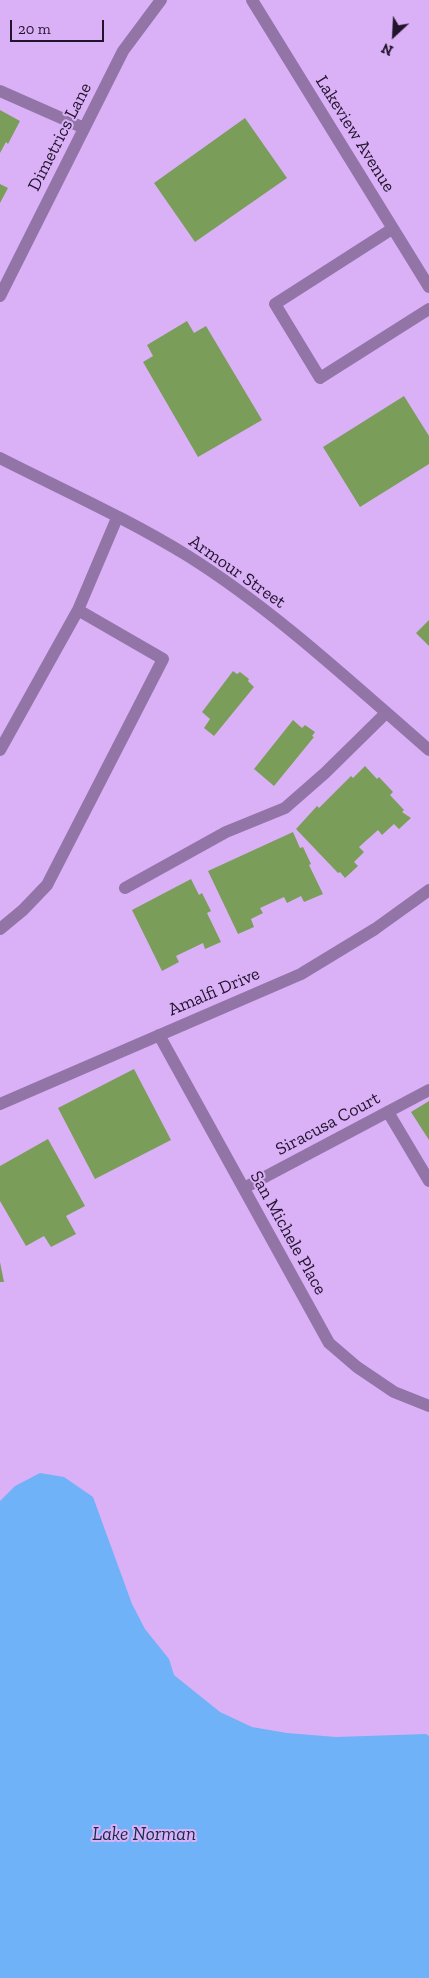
<!DOCTYPE html>
<style>
body{margin:0}
#map{position:relative;width:429px;height:1978px;overflow:hidden;background:#dab1f6;font-family:"Zilla Slab",serif}
canvas{display:block}
.north{position:absolute;left:369px;top:10px;width:50px;height:50px;-webkit-text-stroke:4px #dab1f6;paint-order:stroke;rotate:205deg;font-size:14px;font-weight:700;line-height:20px;text-align:center;color:#23142d}
.north::after{content:'';display:block;margin:auto;width:18px;height:22px;background:#23142d;clip-path:polygon(50% 0,100% 100%,50% 72%,0 100%)}
.scale{position:absolute;left:10px;top:20px;width:94px;height:22px;box-sizing:border-box;border:2px solid #23142d;border-top:0;padding-left:6px;font-size:15px;line-height:18px;white-space:nowrap;color:#23142d;-webkit-text-stroke:4px #dab1f6;paint-order:stroke}
</style>
<div id="map">
<canvas width="429" height="1978"></canvas>
<div class="north">N</div>
<div class="scale">20 m</div>
</div>
<script>
const g = document.querySelector('canvas').getContext('2d');
g.lineJoin = 'round';
function fill(path, color) {
  g.fillStyle = color;
  g.fill(path, 'evenodd');
}
function trace(path, color, width, dash) {
  g.strokeStyle = color;
  g.lineWidth = width;
  g.lineCap = dash ? 'butt' : 'round';
  g.setLineDash(dash || []);
  g.stroke(path);
}
function write(font, color, halo, rows, align = 'center') {
  g.font = font + ' "Zilla Slab",serif';
  g.lineWidth = 4;
  g.setLineDash([]);
  g.textBaseline = 'middle';
  g.strokeStyle = halo;
  g.fillStyle = color;
  for (const [text, x, y, turn = 0] of rows) {
    g.save();
    g.translate(x, y);
    g.rotate((+turn || 0) * Math.PI / 180);
    g.textAlign = isNaN(turn) ? turn : align;
    if (halo) g.strokeText(text, 0, 0);
    g.fillText(text, 0, 0);
    g.restore();
  }
}
const water = new Path2D(`
 M40 1473 64 1477 93 1497 132 1604 145 1629 169 1659 174 1675 220 1712 252 1727 287 1733 336 1737 426 1734 429 1736V1978H0V1501L15 1486Z`);
const building = new Path2D(`
 M0 110 20 121 8 144 6 142 0 153Z
 M245 118 287 178 195 242 154 183Z
 M0 184 8 188 0 203Z
 M187 321 194 333 206 326 262 420 198 457 143 362 153 356 147 345Z
 M404 396 429 436V464L360 507 323 447Z
 M429 620V646L416 633Z
 M233 671 237 674 240 672 249 679 248 681 254 687 214 736 204 728 210 719 202 712Z
 M293 720 302 728 305 725 315 732 312 736 314 737 274 786 254 769Z
 M365 766 377 779 379 777 393 792 390 795 404 810 402 812 411 818 399 829 394 824 382 835 378 830 359 847 364 852 354 862 358 866 345 878 340 872 338 873 296 829 317 806 319 808 351 776 353 778Z
 M293 832 300 848 303 847 311 864 309 865 323 894 304 902 301 896 287 903 284 897 260 908 263 913 251 919 254 927 238 934 208 871Z
 M191 879 199 895 202 893 211 911 207 913 221 942 205 949 203 943 176 956 179 962 162 971 132 910Z
 M134 1069 171 1140 95 1179 58 1108Z
 M429 1101V1140L411 1112Z
 M48 1139 85 1206 66 1216 76 1234 51 1247 44 1236 26 1246 0 1201V1166Z
 M0 1262 4 1282H0Z`);
const lane = new Path2D(`
 M0 91 84 128
 M0 750 78 610
 M0 929 23 910 47 885 163 659 78 610 117 518
 M388 1112 429 1181`);
const street = new Path2D(`
 M252 0 429 287
 M392 229 275 304 320 378 429 309
 M0 296 123 51 161 0
 M0 458C63 490 128 519 188 556 274 610 352 683 429 750
 M125 888 226 832 285 808 325 773 386 713
 M159 1035 329 1343 357 1367 394 1392 429 1406
 M0 1104 301 974 375 929 429 890
 M244 1188 429 1090`);
const streetNames = [
 ["Lakeview Avenue",355,134,58],
 ["Dimetrics Lane",60,137,-63],
 ["Armour Street",237,572,35],
 ["Amalfi Drive",214,992,-23],
 ["Siracusa Court",328,1124,-28],
 ["San Michele Place",288,1233,61]
];
const waterNames = [
 ["Lake Norman",144,1835]
];
fill(water, '#70b2f8');
fill(building, '#7a9e59');
trace(lane, '#9374a7', 12);
trace(street, '#9374a7', 12);
write('18px', '#23142d', '#dab1f6', streetNames);
write('italic 19px', '#122d49', '#dab1f6', waterNames);
</script>
